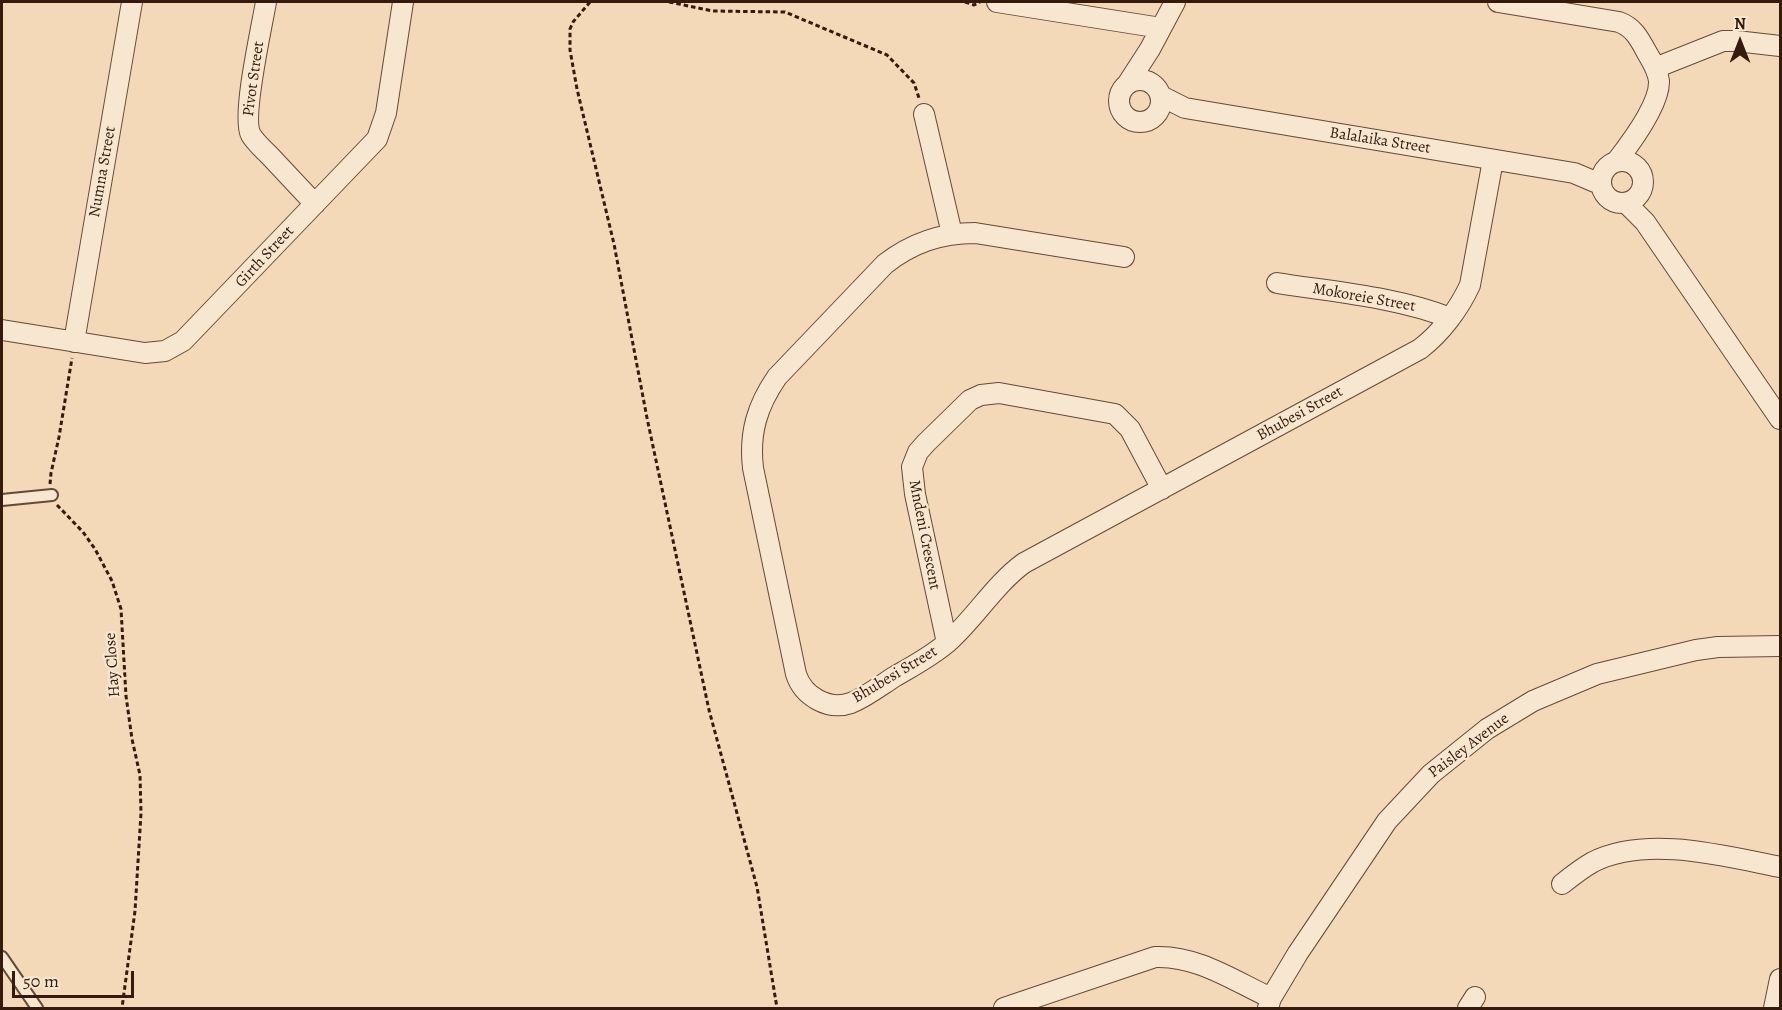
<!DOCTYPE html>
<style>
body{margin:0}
#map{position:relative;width:1782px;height:1010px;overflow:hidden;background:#f3d9b7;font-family:Alegreya,serif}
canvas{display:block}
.frame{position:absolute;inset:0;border:3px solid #361a0d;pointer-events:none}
.north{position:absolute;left:1710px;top:12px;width:60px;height:60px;-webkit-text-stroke:4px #f7e6d0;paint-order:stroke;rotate:0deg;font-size:16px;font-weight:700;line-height:24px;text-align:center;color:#361a0d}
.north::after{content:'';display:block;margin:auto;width:21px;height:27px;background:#361a0d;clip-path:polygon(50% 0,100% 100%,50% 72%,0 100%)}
.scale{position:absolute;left:12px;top:971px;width:122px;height:27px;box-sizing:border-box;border:3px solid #361a0d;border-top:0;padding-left:8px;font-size:18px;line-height:21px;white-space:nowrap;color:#361a0d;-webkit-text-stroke:4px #f7e6d0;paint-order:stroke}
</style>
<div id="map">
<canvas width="1782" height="1010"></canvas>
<div class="frame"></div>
<div class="north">N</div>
<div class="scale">50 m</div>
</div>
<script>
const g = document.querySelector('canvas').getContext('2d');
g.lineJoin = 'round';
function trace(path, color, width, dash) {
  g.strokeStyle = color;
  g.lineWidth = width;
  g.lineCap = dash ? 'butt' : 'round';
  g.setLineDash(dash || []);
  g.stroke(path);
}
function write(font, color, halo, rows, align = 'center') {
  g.font = font + ' Alegreya,serif';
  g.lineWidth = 4.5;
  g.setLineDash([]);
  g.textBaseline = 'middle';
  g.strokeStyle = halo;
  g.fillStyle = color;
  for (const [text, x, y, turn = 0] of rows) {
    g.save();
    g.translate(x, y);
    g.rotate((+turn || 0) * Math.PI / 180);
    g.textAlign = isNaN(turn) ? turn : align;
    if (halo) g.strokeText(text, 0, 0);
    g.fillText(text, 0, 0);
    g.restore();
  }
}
const path = new Path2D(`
 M590 2 573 22 570 29V50L577 89 614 244 647 418 709 710 757 887 777 1008
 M669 2 713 11 785 12 887 55 914 83 919 98
 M965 2 974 5 980 2
 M50 484 51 473 59 437 72 358
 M57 505 83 532 95 549 112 581 121 609 126 696 132 739 140 775 141 813 135 911 122 1008`);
const lane = new Path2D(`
 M2 500 52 495
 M2 957 37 1008`);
const street = new Path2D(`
 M266 2C262 26 241 118 251 135 256 143 264 150 270 156 285 172 300 188 315 204
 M997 2 1161 28
 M1498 2 1619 22C1633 27 1639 38 1646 51 1651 60 1658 70 1659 81 1660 104 1630 144 1616 162
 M1655 68 1723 41H1736L1780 46
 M1119 101a21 21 0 1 1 42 0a21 21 0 1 1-42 0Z
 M1128 83 1150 49 1175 2
 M1161 96 1185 108 1574 173 1600 184
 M924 114 952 234
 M1601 182a21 21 0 1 1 42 0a21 21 0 1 1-42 0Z
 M1626 203 1645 222 1780 419
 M1124 257 975 233C940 233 912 243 885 264L777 377C757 406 749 433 753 468L796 674C803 696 828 711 851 703 866 697 880 686 894 677 913 666 932 656 948 642 975 618 995 584 1024 563L1420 349C1441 333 1459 309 1470 285L1493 160
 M1277 283C1333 292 1397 297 1450 318
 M2 330 145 353 165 351 183 341 377 139 386 113 403 2
 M74 342 132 2
 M947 643 915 494 912 467 918 452 926 443 970 400 981 395 999 393 1115 414 1130 429 1162 489
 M1562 884C1572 876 1582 868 1593 862 1647 835 1724 856 1780 867
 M1004 1008 1155 957C1197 955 1234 981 1271 998
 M1268 1008 1271 998 1298 953 1387 821 1431 774 1487 729 1533 701 1597 674 1696 650 1718 647 1780 646
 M1468 1008 1475 997
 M1774 1008 1780 979`);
const streetNames = [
 ["Pivot Street",254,79,-82],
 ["Balalaika Street",1380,141,9],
 ["Numna Street",103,172,-80],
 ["Girth Street",265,257,-47],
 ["Mokoreie Street",1364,298,10],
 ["Bhubesi Street",1300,414,-29],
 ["Mndeni Crescent",924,535,79],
 ["Hay Close",113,665,-94],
 ["Bhubesi Street",895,675,-31],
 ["Paisley Avenue",1469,746,-37]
];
trace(lane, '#654a38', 14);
trace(street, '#654a38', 22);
trace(path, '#361a0d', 3, [4.5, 3]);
trace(lane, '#f7e6d0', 10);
trace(street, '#f7e6d0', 20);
write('16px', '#361a0d', '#f7e6d0', streetNames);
</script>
